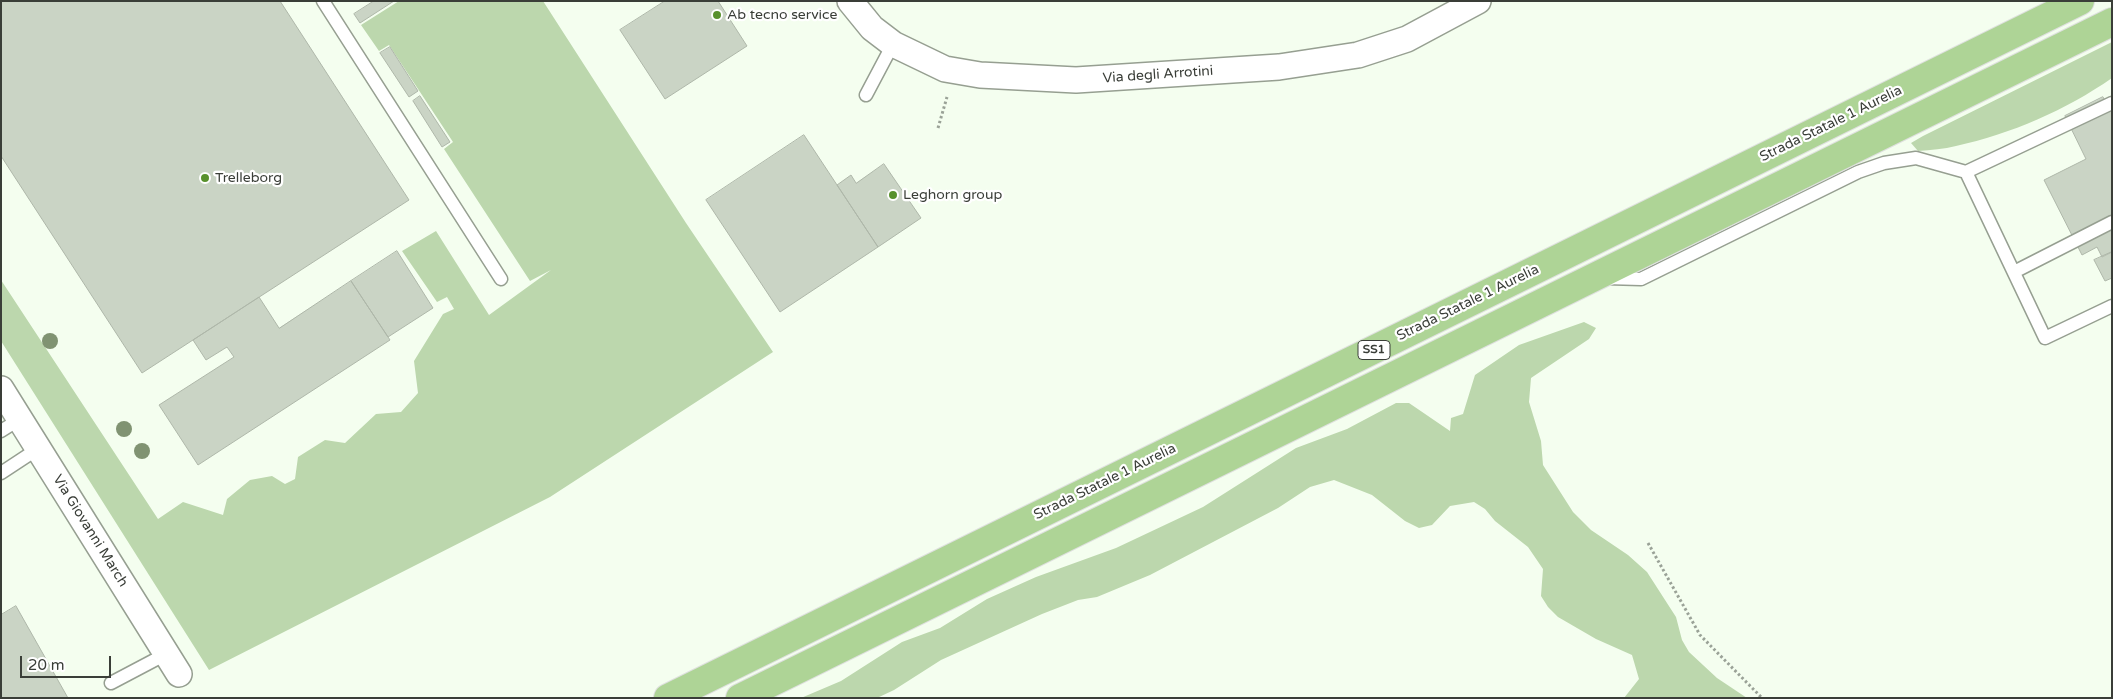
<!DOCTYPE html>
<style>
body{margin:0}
#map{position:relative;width:2113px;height:699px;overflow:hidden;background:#f4feef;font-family:"Varela Round",sans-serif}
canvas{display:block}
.frame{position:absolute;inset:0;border:2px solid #3a3e38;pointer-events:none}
.scale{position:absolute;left:20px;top:656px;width:91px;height:22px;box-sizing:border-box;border:2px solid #3a3e38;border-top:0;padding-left:6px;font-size:15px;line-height:18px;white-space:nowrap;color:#3a3e38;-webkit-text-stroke:4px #fff;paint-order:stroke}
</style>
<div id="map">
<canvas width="2113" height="699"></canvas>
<div class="frame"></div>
<div class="scale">20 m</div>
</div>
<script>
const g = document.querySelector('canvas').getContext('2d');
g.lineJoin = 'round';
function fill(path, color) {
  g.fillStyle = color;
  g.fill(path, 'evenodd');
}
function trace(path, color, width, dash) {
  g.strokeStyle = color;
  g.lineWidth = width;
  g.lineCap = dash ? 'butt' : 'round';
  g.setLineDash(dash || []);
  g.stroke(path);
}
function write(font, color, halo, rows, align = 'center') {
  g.font = font + ' "Varela Round",sans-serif';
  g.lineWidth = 4.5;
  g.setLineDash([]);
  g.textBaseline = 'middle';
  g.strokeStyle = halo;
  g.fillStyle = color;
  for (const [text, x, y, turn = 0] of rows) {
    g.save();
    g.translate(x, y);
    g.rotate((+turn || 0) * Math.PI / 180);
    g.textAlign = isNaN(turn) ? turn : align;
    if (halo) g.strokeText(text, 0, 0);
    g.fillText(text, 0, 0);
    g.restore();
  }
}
const green = new Path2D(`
 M399 1H543L686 223 773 352 550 497 209 670 1 341V280L158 519 183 502 223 515 227 499 250 480 272 476 285 484 295 479 298 457 325 440 345 443 376 414 401 412 418 393 414 361 443 314 454 309 447 297 437 302 402 251 436 231 489 315 551 270 530 281 444 149 453 142 389 45 379 51 361 25Z
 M2112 42V78C2066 110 2011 134 1956 146 1944 149 1931 150 1918 151L1911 143 1923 136Z
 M1584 322 1596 328 1589 339 1531 378 1529 402 1541 441 1543 465 1573 512 1591 530 1628 555 1647 572 1676 617 1682 640 1689 652 1717 678 1747 698H1624L1639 679 1632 655 1596 639 1558 617 1548 607 1541 596 1543 569 1528 547 1495 521 1485 509 1474 502 1450 506 1432 525 1419 528 1405 521 1372 495 1334 480 1310 487 1278 508 1150 575 1097 597 1078 600 1042 614 941 660 894 690 877 698H801L841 681 902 642 940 628 987 599 1036 577 1116 548 1203 507 1296 448 1347 429 1396 403H1409L1450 431 1451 418 1463 414 1475 375 1519 345Z`);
const building = new Path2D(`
 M1 1H280L409 200 142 373 1 156Z
 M374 1H394L360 23 354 14Z
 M665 1H718L747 46 665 99 620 30Z
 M390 47 418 91 409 97 380 53Z
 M420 96 450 142 442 147 413 101Z
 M2103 97 2112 113V252L2102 257 2097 247 2082 255 2044 180 2086 159 2065 116Z
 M804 135 878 247 780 312 706 200Z
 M884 164 921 218 878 247 837 185 851 175 856 183Z
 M397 251 433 308 388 337 351 281Z
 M2112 252V278L2105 281 2094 260Z
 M351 281 390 340 198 465 159 405 234 357 227 347 206 360 193 340 259 297 279 328Z
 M16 606 68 698H1V615Z`);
const path = new Path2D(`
 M938 128 947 97
 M1648 543 1700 635 1762 698`);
const service = new Path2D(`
 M323 1 501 279
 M866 95 893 44
 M1966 172 2045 338 2112 306
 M2014 272 2112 222
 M1606 278 1641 279 1858 172 1884 163 1916 158 1966 172 2112 103
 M1 431 20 419
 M1 473 39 448
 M111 683 166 654`);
const minor = new Path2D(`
 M850 1 872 28 893 44 945 69 980 75 1076 80 1279 67 1358 55 1407 39 1478 1
 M1 389 179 674`);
const trunk = new Path2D(`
 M668 698 2080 1
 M740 698 2112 22`);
const trees = [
 [50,341],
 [124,429],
 [142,451]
];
const markers = [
 [717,15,5,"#58912d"],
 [205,178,5,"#58912d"],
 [893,195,5,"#58912d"]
];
const shields = [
 [1374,350,32]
];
const shieldNames = [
 ["SS1",1374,350]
];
const poiNames = [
 ["Ab tecno service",727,15],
 ["Trelleborg",215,178],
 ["Leghorn group",903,195]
];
const streetNames = [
 ["Via degli Arrotini",1158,75,-4],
 ["Strada Statale 1 Aurelia",1831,124,-26],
 ["Strada Statale 1 Aurelia",1468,303,-26],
 ["Strada Statale 1 Aurelia",1105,482,-26],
 ["Via Giovanni March",90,531,58]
];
fill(green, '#bcd7ad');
fill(building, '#cad4c5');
trace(building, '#aeb7a9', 1);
trace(service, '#969f91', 15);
trace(minor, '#969f91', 28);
trace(trunk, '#dfe0df', 30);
trace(path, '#9aa297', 3, [2.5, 2.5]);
trace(service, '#fff', 12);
trace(minor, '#fff', 25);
trace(trunk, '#aed496', 28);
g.fillStyle = '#809372';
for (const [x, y] of trees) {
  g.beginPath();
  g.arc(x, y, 8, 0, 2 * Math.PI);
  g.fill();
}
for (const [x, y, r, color] of markers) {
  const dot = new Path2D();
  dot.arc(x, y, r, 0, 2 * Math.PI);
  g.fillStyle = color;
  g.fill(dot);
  trace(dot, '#fff', 2);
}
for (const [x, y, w] of shields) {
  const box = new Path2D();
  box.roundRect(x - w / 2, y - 9.5, w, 19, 4);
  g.fillStyle = '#fff';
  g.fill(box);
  trace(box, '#3a3e38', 1);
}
write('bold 12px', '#3a3e38', null, shieldNames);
write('14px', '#3a3e38', '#fff', poiNames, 'left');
write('14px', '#3a3e38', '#fff', streetNames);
</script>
